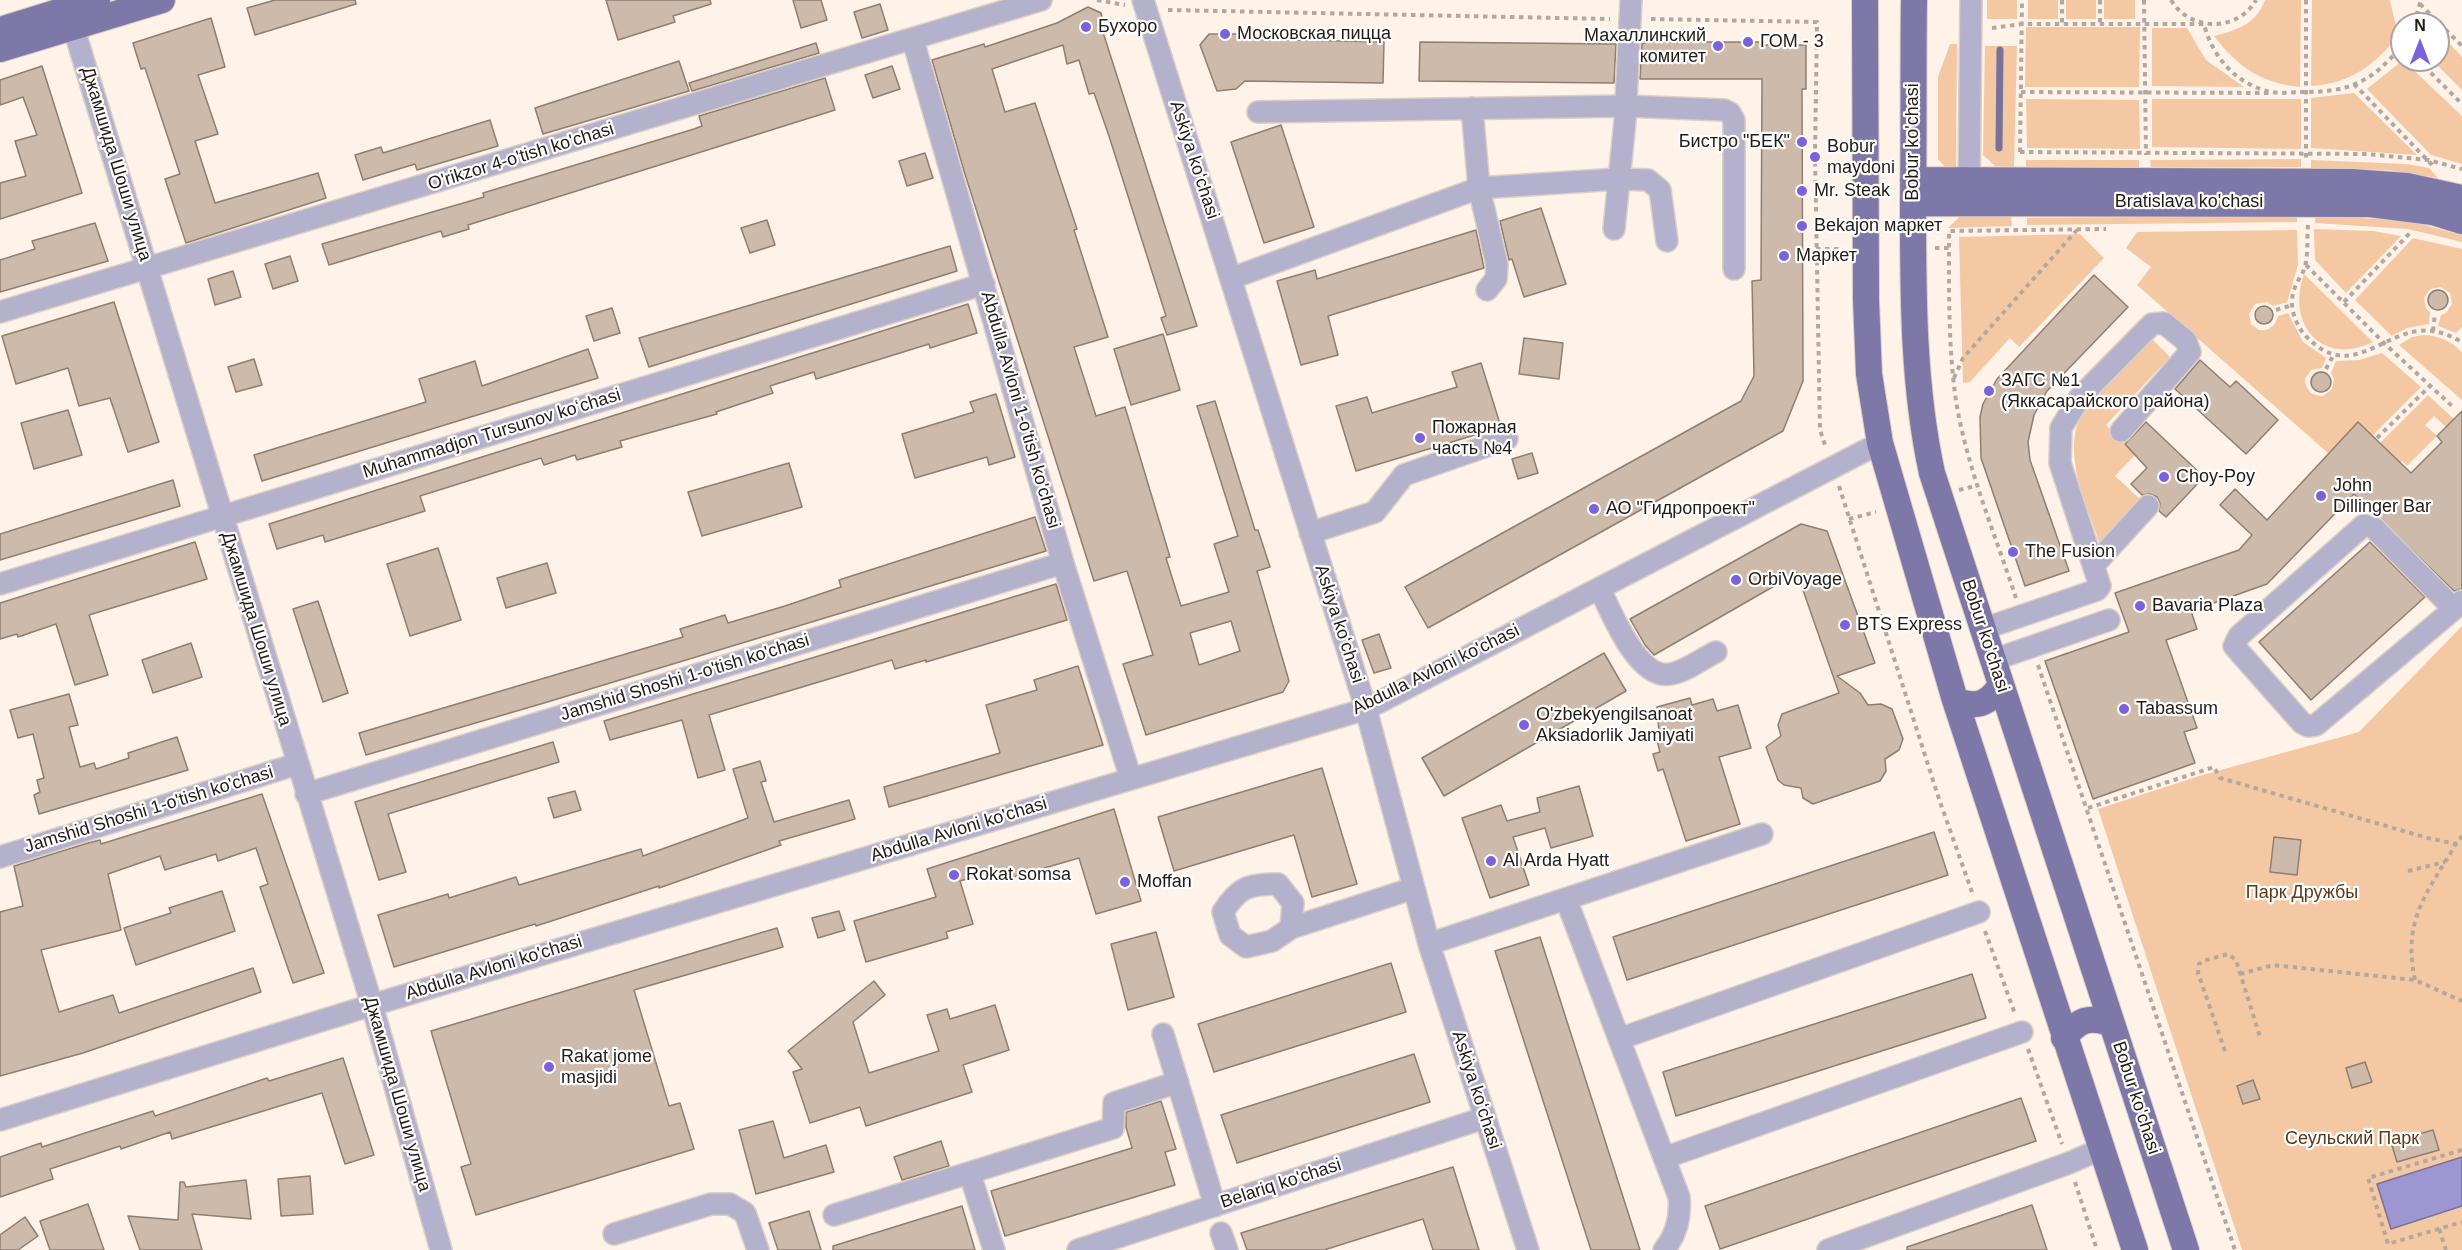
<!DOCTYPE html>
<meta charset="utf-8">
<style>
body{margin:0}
#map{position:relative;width:2462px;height:1250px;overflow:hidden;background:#fef2e9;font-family:Helvetica,sans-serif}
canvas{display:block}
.north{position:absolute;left:2390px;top:12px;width:60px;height:60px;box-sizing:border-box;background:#fff;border:2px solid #a7a4a1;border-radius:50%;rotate:0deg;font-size:16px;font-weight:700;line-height:24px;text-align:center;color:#221b15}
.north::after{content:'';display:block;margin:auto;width:21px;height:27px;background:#7b61db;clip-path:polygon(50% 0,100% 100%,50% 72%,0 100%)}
</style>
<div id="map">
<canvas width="2462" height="1250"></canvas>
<div class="north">N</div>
</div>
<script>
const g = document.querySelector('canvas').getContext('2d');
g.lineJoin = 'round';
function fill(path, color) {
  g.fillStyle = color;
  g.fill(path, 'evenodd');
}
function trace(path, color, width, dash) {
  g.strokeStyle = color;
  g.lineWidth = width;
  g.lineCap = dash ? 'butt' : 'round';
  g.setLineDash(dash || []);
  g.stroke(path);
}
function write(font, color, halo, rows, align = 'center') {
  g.font = font + ' Helvetica,sans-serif';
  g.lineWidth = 4.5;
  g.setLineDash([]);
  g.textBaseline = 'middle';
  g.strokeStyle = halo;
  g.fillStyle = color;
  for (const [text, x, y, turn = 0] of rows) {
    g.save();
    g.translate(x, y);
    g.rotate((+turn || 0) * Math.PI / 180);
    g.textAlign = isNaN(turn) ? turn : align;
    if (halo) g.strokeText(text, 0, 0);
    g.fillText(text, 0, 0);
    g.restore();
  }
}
const green = new Path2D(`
 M1987 0H2017V19H1987Z
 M2028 0H2058V19H2028Z
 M2066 0H2096V19H2066Z
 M2104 0H2135V19H2104Z
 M2265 0H2301L2300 87C2261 83 2238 67 2214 36 2238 30 2256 24 2265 0Z
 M2312 0H2390L2398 35C2376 65 2349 84 2311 86Z
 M2026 27H2140L2139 87H2025Z
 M2152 28H2187L2206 60 2244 87 2152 86Z
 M2438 31 2462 57V90L2432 60H2438Z
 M1950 44H1957L1956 167H1945L1938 159V77Z
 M1985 46H2017L2014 167 1995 166 1983 155Z
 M2403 60 2462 116V164L2431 155 2367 89Z
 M2354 93 2417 155 2311 148V98Z
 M2026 99 2139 100 2140 149 2027 148Z
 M2152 99H2301V149L2152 147Z
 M2301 159V167H2151L2150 160Z
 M2026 160H2139V168L2026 169Z
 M2311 160 2406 164 2429 168 2438 178 2387 170 2311 168Z
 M2011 215 2012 226 1948 228 1960 216Z
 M2315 215 2409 221 2462 235V242L2408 229 2315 223Z
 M2297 216V222L2027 225V218Z
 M2314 229 2373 231 2401 236 2346 293 2315 260Z
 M2297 230 2298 265 2287 302 2273 306 2267 302 2255 304 2249 314 2251 324 2259 330C2270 331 2275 326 2278 316L2288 313 2303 342 2326 358 2322 368 2311 370 2305 379C2306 390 2311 396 2323 396L2332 389 2334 379 2331 373 2336 361 2359 360 2382 353 2421 387 2372 436 2358 423 2340 442 2380 443 2428 395 2454 419 2446 427 2434 416 2425 425 2437 436 2407 466 2402 461 2370 495 2328 453 2137 285 2151 267 2126 248 2137 232Z
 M2080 234 2104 258 2019 347 2010 338 1970 382 1963 383 1959 237Z
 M2413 238 2462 249V327L2456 333 2438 326 2441 315 2446 313 2452 304 2450 293 2441 287 2430 289 2424 298 2426 308 2430 312 2429 324 2407 328 2392 336 2355 300Z
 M2304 274 2373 342C2322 367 2286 324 2304 274Z
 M2424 335C2440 336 2451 341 2462 352V400L2399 345 2412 337Z
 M2152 339 2170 357 2106 425 2135 455 2115 476 2142 501 2100 544C2087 504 2059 451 2084 410 2096 390 2134 358 2152 339Z
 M2462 626V1250H2242L2098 809 2199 776 2359 732Z`);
const water = new Path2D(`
 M2462 1157V1206L2391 1229 2377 1184Z`);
const stream = new Path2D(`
 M1999 148 2000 50`);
const building = new Path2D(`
 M275 0H355L356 4 255 35 247 8Z
 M606 0H710L711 4 673 16 675 22 618 40Z
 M793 0H821L827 20 801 28Z
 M880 4 888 30 862 38 854 12Z
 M1088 7 1101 13 1104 24 1101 26 1197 326 1167 335 1161 318 1166 316 1109 136 1094 93 1089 94 1079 60 1067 64 1063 45 992 69 1005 112 1035 103 1077 229 1074 230 1108 337 1074 347 1096 416 1125 407 1170 557 1166 558 1181 606 1229 592 1214 544 1238 536 1197 406 1215 401 1255 530H1258L1270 567 1257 571 1289 681 1283 692 1146 735 1123 664 1153 655 1127 571 1094 581 964 171 932 60 984 44 985 47 1057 23ZM1231 621 1240 651 1199 665 1190 633Z
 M211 18 225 67 198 75 218 134 195 141 215 203 318 173 326 198 186 243 165 179 180 174 145 68 141 69 133 43Z
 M1209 34H1246V39L1384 42 1383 83 1245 81 1236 89 1217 91 1200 45Z
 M1420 42 1616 44 1614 83 1419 81Z
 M1647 42H1763V45H1806V89H1802L1803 381 1783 431 1428 628 1405 587 1741 401 1754 376 1752 281 1761 280 1762 79H1640L1642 44Z
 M816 43 819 53 692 91 689 83Z
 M679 61 689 91 543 134 535 108Z
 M42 66 82 193 0 219V183L26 176 15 141 37 135 23 97 0 105V80Z
 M892 66 900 89 873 98 865 75Z
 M825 78 835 110 468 225 469 229 443 237 441 231 329 265 322 244 484 197 483 193 694 129 702 126 699 116Z
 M490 120 498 146 417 170 415 164 363 180 355 155 381 147 383 153Z
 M1281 125 1314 227 1264 243 1231 142Z
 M925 153 933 178 907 186 899 161Z
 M1541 208 1566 284 1524 297 1512 259 1509 260 1500 221Z
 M767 220 775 245 750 253 741 228Z
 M95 223 108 261 0 292V260L35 249 32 241Z
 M1476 230 1484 268 1328 316 1338 355 1301 365 1277 281 1315 270 1317 279Z
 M950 246 957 271 649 367 639 338Z
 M290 256 298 281 273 289 265 264Z
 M233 271 241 297 215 305 208 279Z
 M2094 275 2128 307 2047 391 2034 415 2028 442 2030 460 2069 571 2025 586 1981 458 1980 417 1983 404 1997 379Z
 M2428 300a10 10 0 1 1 20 0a10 10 0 1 1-20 0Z
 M114 302 159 442 128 452 110 398 79 406 68 368 16 384 2 336Z
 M968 304 977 333 930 348 929 344 816 379 814 372 770 386 773 393 716 412 717 414 620 441 622 447 577 460 575 455 544 465 541 458 420 496 425 511 325 542 323 535 277 549 269 524Z
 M2255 315a9 9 0 1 1 18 0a9 9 0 1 1-18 0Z
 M612 308 620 333 594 341 586 316Z
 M1163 334 1180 390 1131 405 1114 349Z
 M1524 338 1563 343 1559 379 1519 374Z
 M588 349 598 378 262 481 254 455 426 402 419 379 475 361 482 386Z
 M254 359 262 385 236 392 228 367Z
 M2200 360 2230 387 2236 381 2278 420 2246 454 2175 389Z
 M1481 363 1501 427 1356 471 1336 406 1367 397 1372 413 1457 387 1452 372Z
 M2311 382a10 10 0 1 1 20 0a10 10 0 1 1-20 0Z
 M996 394 1015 457 989 465 987 457 915 478 902 434 974 412 970 402Z
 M68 410 82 455 34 469 21 423Z
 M2462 411V589L2454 591 2354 494 2267 584 2191 611 2197 629 2166 640 2197 728 2184 732 2195 763 2093 799 2045 661 2129 632 2115 593 2239 550 2252 535 2220 505 2235 489 2267 520 2358 422 2411 473 2442 442 2437 436Z
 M2146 422 2204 477 2166 517 2159 511 2160 503 2157 497 2150 494 2142 495 2131 484 2147 468 2125 444Z
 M1532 453 1538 473 1518 479 1512 459Z
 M789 463 802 507 702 536 688 492Z
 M173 480 180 506 0 560V534Z
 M1035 517 1046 551 544 703 366 755 359 733 683 637 680 629 725 615 728 623 785 606 841 587 839 580Z
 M1801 524 1827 531 1875 663 1837 676 1860 693 1868 705 1881 704 1892 709 1903 739 1899 750 1885 759 1886 771 1880 781 1813 804 1803 798 1801 788 1784 785 1778 780 1766 747 1781 736 1778 725 1782 714 1839 693 1797 573 1654 655 1645 645 1630 619Z
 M195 542 207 579 89 615 108 675 75 685 56 624 18 637 17 634 0 639V603Z
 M2370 542 2425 597 2311 700 2259 642Z
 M438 548 461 620 410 636 387 564Z
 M547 563 556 593 506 608 497 578Z
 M1056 584 1067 620 926 662V660L895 669 892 660 709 715 725 770 698 778 682 720 610 740 604 721Z
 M318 601 348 693 323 702 293 609Z
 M1379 634 1391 668 1374 673 1362 640Z
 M191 643 202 677 153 693 142 660Z
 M1604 653 1626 691 1444 796 1422 758Z
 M1078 666 1103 745 889 807 884 787 1000 753 986 705 1037 690 1034 680Z
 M69 694 78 725 69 727 80 767 94 763 96 769 129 758 128 753 177 737 188 770 39 814 34 795 40 792 37 780 44 778 33 734 18 738 10 710Z
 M1690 698 1692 705 1713 699 1717 711 1738 705 1751 748 1719 757 1740 824 1686 841 1663 769 1658 771 1653 754 1660 752 1655 733 1659 732 1657 707Z
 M553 742 559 762 388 814 406 872 379 880 355 802Z
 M760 761 766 781 761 782 774 822 849 800 855 819 779 841 781 845 659 888V886L536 926 535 924 394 967 378 915 448 894 449 898 516 877 519 885 641 849 643 856 748 818 733 769Z
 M1322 768 1357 884 1312 897 1294 835 1174 871 1158 817Z
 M1579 786 1593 836 1551 848 1545 828 1513 837 1529 885 1490 898 1462 818 1501 805 1507 821 1540 812 1537 798Z
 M575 791 581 810 554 818 548 798Z
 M262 794 324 973 293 983 260 887 268 884 256 848 218 861 216 854 165 870 160 856 108 874 121 930 41 950 59 1012 113 995 119 1013 253 968 261 992 83 1053 0 1076V912L23 906 14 866 88 843 100 840 101 844Z
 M1114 809 1141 901 1096 914 1079 858 1003 880 1000 869 960 881 973 924 946 932 948 938 866 962 854 921 936 897 927 869Z
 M1934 832 1948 875 1627 980 1613 937Z
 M2274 837 2301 840 2297 875 2270 872Z
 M222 891 235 931 136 965 124 928 171 913 169 908Z
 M839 911 845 930 818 938 812 918Z
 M777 928 783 947 634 990 669 1106 680 1103 694 1149 476 1215 461 1167 471 1164 431 1031Z
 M1156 932 1174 997 1128 1010 1111 944Z
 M1540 937 1640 1250H1591L1495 951Z
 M1391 963 1406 1012 1214 1072 1198 1024Z
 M1972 974 1986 1018 1676 1116 1663 1072Z
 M874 981 885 995 853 1022 869 1073 939 1051 927 1015 947 1009 950 1019 995 1005 1009 1050 963 1065 972 1092 866 1126 860 1107 810 1123 793 1072 802 1069 788 1051Z
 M1414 1054 1430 1102 1237 1163 1221 1115Z
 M343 1058 374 1155 345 1164 322 1093 172 1139 170 1132 121 1149 120 1146 50 1169 53 1179 0 1197V1157L41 1143 42 1147 153 1111 155 1116 267 1078 269 1081Z
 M2365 1062 2372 1082 2352 1088 2346 1068Z
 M2253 1080 2260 1099 2243 1104 2237 1086Z
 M2021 1098 2036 1141 1720 1249 1705 1206Z
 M1161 1101 1176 1149 1165 1152 1175 1185 1005 1236 991 1191 1132 1148 1126 1127V1112Z
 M773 1121 784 1158 826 1145 834 1172 756 1194 739 1130Z
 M2433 1130 2439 1150 2397 1162 2391 1142Z
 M941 1141 949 1166 902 1180 894 1157Z
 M1453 1167 1479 1250H1433L1423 1219 1324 1250H1247L1241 1233Z
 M310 1176 313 1214 281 1216 278 1179Z
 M246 1180 251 1219 192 1214 202 1250H140L128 1216 178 1220 180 1182H184L186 1187Z
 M88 1204 104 1250H50L40 1221Z
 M2032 1205 2047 1250H1907V1247Z
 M962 1206 975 1250H833V1246Z
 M809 1211 821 1250H778L769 1223Z
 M25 1217 38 1236 18 1250H0V1235Z`);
const path = new Path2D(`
 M1097 0 1125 5
 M2062 0V23
 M2100 0V24
 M2144 0 2146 155
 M2171 0C2190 32 2238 32 2256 0
 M2306 0V161
 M2420 4 2462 46
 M1168 10 1610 19
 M1651 19 1817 22 1815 157 1820 430 1826 448
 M2414 24 2421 0
 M1992 28 2022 24H2204C2212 57 2237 85 2271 92 2281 94 2293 92 2303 92 2327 92 2348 90 2369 77 2382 68 2393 57 2402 45
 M2418 60 2462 104
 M2354 84 2435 168
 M2021 92 2270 93
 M2020 152 2367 154 2428 160 2462 169
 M2020 152 2022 0
 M2308 225C2307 237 2308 250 2306 262 2304 277 2291 284 2292 305 2293 318 2300 332 2311 341 2350 377 2380 336 2418 331 2435 329 2447 334 2462 342
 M1935 248H1949
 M1816 249H1843
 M2306 265 2385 344 2452 406
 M2344 302 2410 233
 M2276 310 2292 305
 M2433 331 2435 314
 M2326 369 2334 354
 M1954 378 1963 358 2077 230
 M2377 438 2430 386
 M1839 486 1939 799 1972 892
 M1959 490 1979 485
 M1849 519 1876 512
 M2016 598C1995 534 1967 468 1956 401 1948 346 1949 287 1949 231L2106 229
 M2038 665 2235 1250
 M2088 808 2214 767 2220 778 2428 838 2456 844 2462 836
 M2408 871 2445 862
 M1985 931 2015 1014
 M2240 974 2273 965 2415 980 2462 1001
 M2415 980C2402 920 2427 893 2456 844L2462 843
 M2028 1049 2062 1144
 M2225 1051 2198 973 2199 964 2203 961 2228 954 2236 960 2260 1037
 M2462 1150 2368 1178 2388 1244 2462 1222
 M2075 1182 2097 1250
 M2439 1229 2446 1250`);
const minor = new Path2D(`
 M1143 0 1366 709 1429 944 1528 1250
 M69 13 372 1005 441 1250
 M913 40 1063 563 1131 779
 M1472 108 1479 188 1497 265 1496 279 1487 290
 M1258 112 1626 106 1724 110 1730 113 1734 120V269
 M1969 194 1971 0
 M1614 229 1625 121 1631 0
 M1232 278 1479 188 1619 179 1648 180 1660 190 1667 241
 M0 312 1041 0
 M1310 533 1375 512 1404 475 1507 439
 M2095 564 2148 506
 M0 584 984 284
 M1600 589C1611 612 1638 680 1670 674 1685 672 1703 658 1716 652
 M2454 609 2374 528 2364 525 2239 636 2234 646 2302 723 2308 726 2316 725 2454 609 2462 601
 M1983 629 2097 590 2100 586 2060 463 2061 428 2080 397 2152 324 2164 323 2186 341 2190 352 2121 431
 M1993 660 2109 620
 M306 794 1063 563
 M0 857 297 764
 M1566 899 1679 1197C1681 1217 1677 1234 1664 1250
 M1291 928 1293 903 1278 884C1248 884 1239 887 1223 912L1230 935 1246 947 1272 941 1291 928 1414 888
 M1429 944 1762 834
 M1163 1034 1215 1206
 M1619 1039 1979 912
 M0 1120 372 1005 1366 709 1880 443
 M1664 1158 2022 1032
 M970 1174 994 1250
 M834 1215 1113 1128 1114 1103 1178 1082
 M1221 1233 1227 1250
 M614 1234 711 1204H730L745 1213 758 1250
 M1078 1250 1484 1118
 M1828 1250 2069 1163 2101 1149`);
const major = new Path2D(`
 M1865 0 1866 300 1869 374 1880 443 1955 700 2135 1250
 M1914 0C1913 68 1914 137 1913 205 1913 295 1913 386 1932 473L2186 1250
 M0 30 97 0
 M0 49 162 0
 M1913 180 2351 182 2407 186 2462 198
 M1913 203 2370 204 2433 212 2462 221
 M1955 700C1976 709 1989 704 2001 685
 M2064 1038C2078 1020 2089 1015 2112 1024`);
const markers = [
 [1086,27,6,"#7b61db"],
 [1225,34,6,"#7b61db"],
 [1748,42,6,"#7b61db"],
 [1718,46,6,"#7b61db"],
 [1802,142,6,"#7b61db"],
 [1815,157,6,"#7b61db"],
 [1802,191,6,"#7b61db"],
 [1802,226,6,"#7b61db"],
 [1784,256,6,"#7b61db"],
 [1989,391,6,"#7b61db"],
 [1420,438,6,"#7b61db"],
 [2164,477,6,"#7b61db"],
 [2321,496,6,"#7b61db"],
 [1594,509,6,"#7b61db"],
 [2013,552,6,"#7b61db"],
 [1736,580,6,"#7b61db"],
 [2140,606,6,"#7b61db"],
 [1845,625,6,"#7b61db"],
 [2124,709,6,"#7b61db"],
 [1524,725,6,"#7b61db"],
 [1491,861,6,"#7b61db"],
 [954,875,6,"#7b61db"],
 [1125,882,6,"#7b61db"],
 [549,1067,6,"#7b61db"]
];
const poiNames = [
 ["Бухоро",1098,27],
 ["Московская пицца",1237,34],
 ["Махаллинский",1706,36,"right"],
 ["комитет",1706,57,"right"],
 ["ГОМ - 3",1760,42],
 ["Бистро \"БЕК\"",1790,142,"right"],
 ["Bobur",1827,147],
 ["maydoni",1827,168],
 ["Mr. Steak",1814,191],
 ["Bekajon маркет",1814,226],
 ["Маркет",1796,256],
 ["ЗАГС №1",2001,381],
 ["(Яккасарайского района)",2001,402],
 ["Пожарная",1432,428],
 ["часть №4",1432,449],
 ["Choy-Poy",2176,477],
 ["John",2333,486],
 ["Dillinger Bar",2333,507],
 ["АО \"Гидропроект\"",1606,509],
 ["The Fusion",2025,552],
 ["OrbiVoyage",1748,580],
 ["Bavaria Plaza",2152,606],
 ["BTS Express",1857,625],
 ["Tabassum",2136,709],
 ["O'zbekyengilsanoat",1536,715],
 ["Aksiadorlik Jamiyati",1536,736],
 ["Al Arda Hyatt",1503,861],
 ["Rokat somsa",966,875],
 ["Moffan",1137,882],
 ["Rakat jome",561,1057],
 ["masjidi",561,1078]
];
const streetNames = [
 ["Bobur ko'chasi",1913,142,-90],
 ["O'rikzor 4-o'tish ko'chasi",521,157,-17],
 ["Askiya koʻchasi",1194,160,72],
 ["Джамшида Шоши улица",116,164,73],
 ["Bratislava ko'chasi",2189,202],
 ["Abdulla Avloni 1-o'tish ko'chasi",1020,410,74],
 ["Muhammadjon Tursunov koʻchasi",492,434,-17],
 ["Askiya koʻchasi",1339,624,72],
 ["Джамшида Шоши улица",256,629,73],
 ["Bobur ko'chasi",1985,636,72],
 ["Abdulla Avloni ko'chasi",1436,670,-26],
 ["Jamshid Shoshi 1-o'tish ko'chasi",685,678,-17],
 ["Jamshid Shoshi 1-o'tish ko'chasi",149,810,-17],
 ["Abdulla Avloni ko'chasi",959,830,-17],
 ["Abdulla Avloni ko'chasi",494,968,-17],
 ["Askiya koʻchasi",1476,1090,72],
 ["Джамшида Шоши улица",397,1094,74],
 ["Bobur ko'chasi",2136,1098,72],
 ["Belariq ko'chasi",1281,1184,-18]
];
const parkNames = [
 ["Парк Дружбы",2302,893],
 ["Сеульский Парк",2352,1139]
];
fill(green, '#f5c8a4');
fill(water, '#9d96d2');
trace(water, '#787199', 1.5);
trace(stream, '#787199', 7);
fill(building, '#cdbaab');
trace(building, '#907e70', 1.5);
trace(minor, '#dbd0c7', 24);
trace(major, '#dbd0c7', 28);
trace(path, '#b3a8a0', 4, [4.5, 4.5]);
trace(minor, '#b3b1cc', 21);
trace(major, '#7e78a8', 26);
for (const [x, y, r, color] of markers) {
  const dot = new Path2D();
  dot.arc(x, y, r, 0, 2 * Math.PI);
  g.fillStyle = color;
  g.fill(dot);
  trace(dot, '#fff', 2);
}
write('18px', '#221b15', '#fff', poiNames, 'left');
write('18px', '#221b15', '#fff', streetNames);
write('18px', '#5d3817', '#fff', parkNames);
</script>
